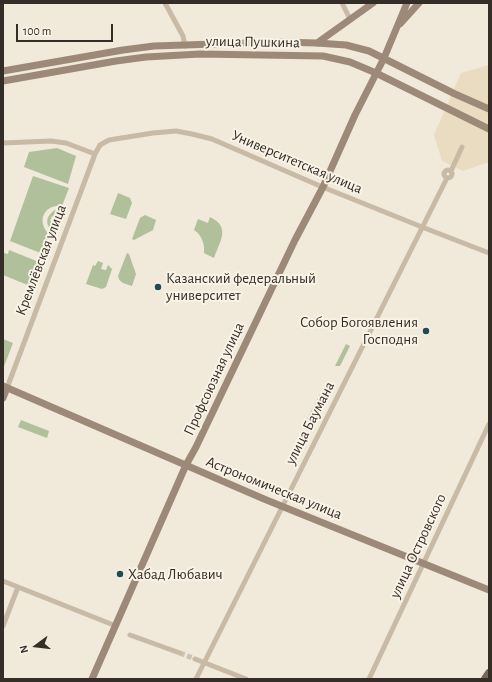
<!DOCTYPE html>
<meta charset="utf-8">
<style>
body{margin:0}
#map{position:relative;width:492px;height:682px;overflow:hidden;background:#f1e9da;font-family:"Alegreya Sans",sans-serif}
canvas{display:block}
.frame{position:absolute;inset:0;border:4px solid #352d27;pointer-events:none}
.north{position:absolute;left:16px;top:626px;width:40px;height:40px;-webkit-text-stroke:3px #f9f2e6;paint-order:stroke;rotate:255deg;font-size:11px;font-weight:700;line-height:16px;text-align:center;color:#352d27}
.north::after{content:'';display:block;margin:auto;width:14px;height:18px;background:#352d27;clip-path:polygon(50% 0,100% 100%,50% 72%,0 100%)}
.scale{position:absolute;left:16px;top:24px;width:97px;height:18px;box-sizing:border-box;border:2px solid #352d27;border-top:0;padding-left:5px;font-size:12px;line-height:14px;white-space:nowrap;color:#352d27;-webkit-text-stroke:3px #f9f2e6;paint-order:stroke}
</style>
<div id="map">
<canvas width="492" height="682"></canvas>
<div class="frame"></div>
<div class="north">N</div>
<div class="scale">100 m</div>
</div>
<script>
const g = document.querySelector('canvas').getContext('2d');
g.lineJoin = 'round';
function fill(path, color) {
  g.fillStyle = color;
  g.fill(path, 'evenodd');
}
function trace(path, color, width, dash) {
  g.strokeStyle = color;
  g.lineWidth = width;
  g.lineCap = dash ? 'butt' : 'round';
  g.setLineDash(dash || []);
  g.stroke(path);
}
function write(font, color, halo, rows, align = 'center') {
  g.font = font + ' "Alegreya Sans",sans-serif';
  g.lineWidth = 4;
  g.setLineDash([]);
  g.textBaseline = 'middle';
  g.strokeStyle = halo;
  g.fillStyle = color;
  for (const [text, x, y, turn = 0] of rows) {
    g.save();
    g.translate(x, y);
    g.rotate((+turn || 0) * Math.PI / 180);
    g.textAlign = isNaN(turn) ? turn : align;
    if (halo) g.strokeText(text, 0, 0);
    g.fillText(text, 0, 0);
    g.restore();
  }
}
const green = new Path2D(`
 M57 148 76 156 68 184 24 167 29 152Z
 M33 176 69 188 62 206C43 204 36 223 50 235L43 254 10 241Z
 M118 193 130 198 132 203 126 219 110 214Z
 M55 210 59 211 56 218 52 216 50 221 54 223 52 230C44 224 47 215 55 210Z
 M145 215 156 220 153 230 134 240 132 239 140 218Z
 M210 217C231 227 220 241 214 258L204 253C205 245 202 235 194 230L198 219 208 223Z
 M9 250 39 262 30 286 3 275V255L4 253 8 254Z
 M127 253 129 254 136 274 132 286C126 284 119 283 118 276Z
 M98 261 103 263 101 269 106 270 108 265 112 269 106 287 102 289 86 284 93 265 95 266Z
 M3 339 13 343 3 369Z
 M346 344 350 346 340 366H335Z
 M320 394 324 400 312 422 307 419Z
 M21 420 49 431 47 438 18 427Z`);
const plaza = new Path2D(`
 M489 65V162L463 171 442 161 434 135 461 73Z`);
const streetTunnel = new Path2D(`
 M180 653 195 659`);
const street = new Path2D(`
 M165 3 183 36 185 46
 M342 3 350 19
 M3 143 51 141 66 143 95 154
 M444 174a4 4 0 1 1 8 0a4 4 0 1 1-8 0Z
 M451 171 462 147
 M7 388 95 154 100 145 109 140 153 133 176 131 192 134 212 139 320 186 422 227 489 253
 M3 581 116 626
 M3 626 18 587
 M130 635 180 653
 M195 659 246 679
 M196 679 447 178
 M369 679 489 424`);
const secondary = new Path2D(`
 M400 24 419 3
 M317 43 373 3
 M3 71 123 50 154 46 277 42 317 43 346 45 369 51 455 94 489 109
 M3 81 116 61 146 57 200 54 323 56 350 62 376 73 489 129
 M3 386 264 499 489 590
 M3 398 7 388
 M92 679 186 465 196 447 295 240 323 187 355 115 384 58 407 3`);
const primary = new Path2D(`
 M485 679 489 673`);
const markers = [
 [158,287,4,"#1d4c56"],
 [426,331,4,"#1d4c56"],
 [120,574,4,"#1d4c56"]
];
const streetNames = [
 ["улица Пушкина",253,42,1],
 ["Университетская улица",297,162,23],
 ["Кремлёвская улица",41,260,-69],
 ["Профсоюзная улица",214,379,-65],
 ["улица Баумана",310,423,-63],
 ["Астрономическая улица",274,488,22],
 ["улица Островского",418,546,-65]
];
const poiNames = [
 ["Казанский федеральный",166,278],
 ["университет",166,295],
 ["Собор Богоявления",418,322,"right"],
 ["Господня",418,339,"right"],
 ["Хабад Любавич",128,574]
];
fill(green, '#afc09a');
fill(plaza, '#e9dcc1');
trace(streetTunnel, '#cbc3b6', 5, [5, 2.5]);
trace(street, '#c9baa6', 5);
trace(secondary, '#9d8977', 7);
trace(primary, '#776658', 8);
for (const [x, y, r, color] of markers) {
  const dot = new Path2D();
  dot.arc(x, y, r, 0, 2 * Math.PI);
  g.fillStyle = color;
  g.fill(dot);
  trace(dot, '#f9f2e6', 1.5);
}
write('15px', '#352d27', '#f9f2e6', streetNames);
write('15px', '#352d27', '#f9f2e6', poiNames, 'left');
</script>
